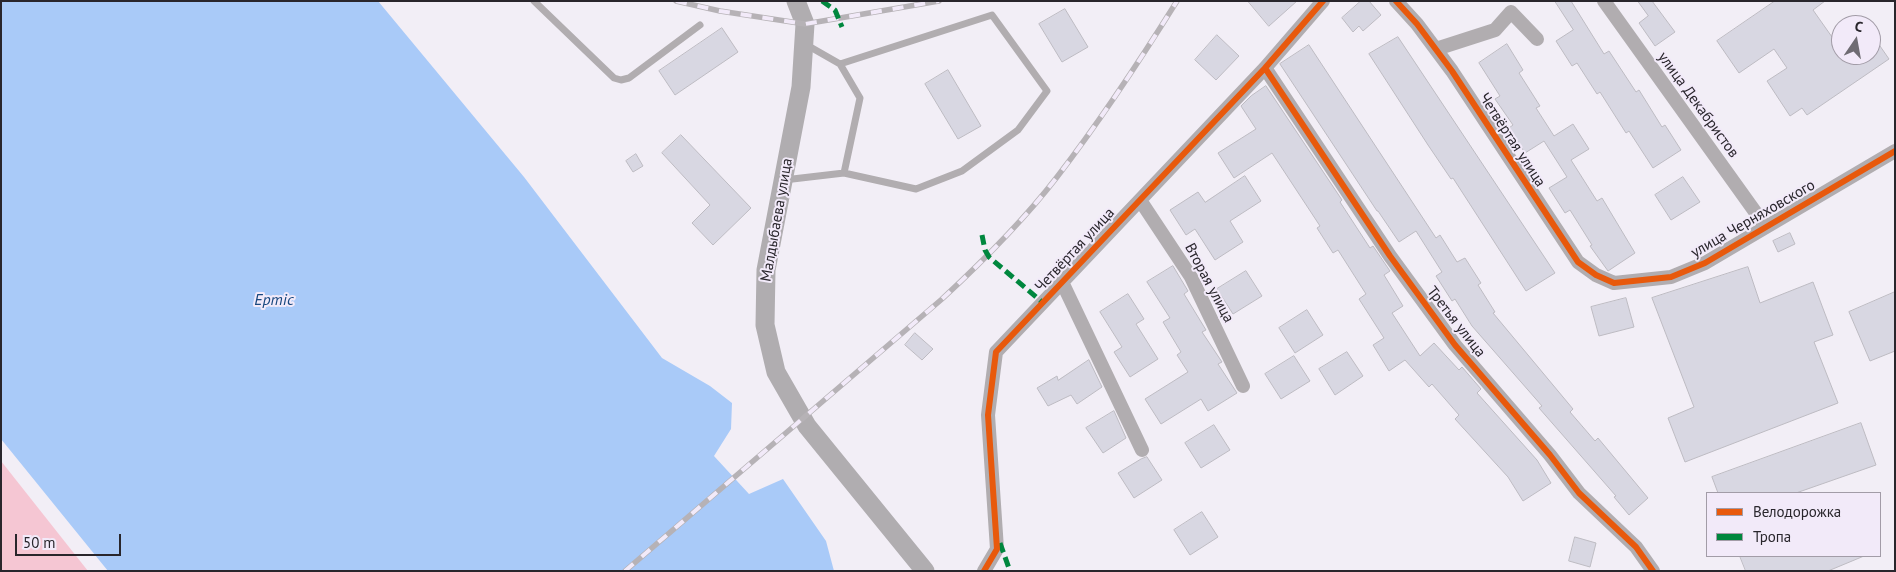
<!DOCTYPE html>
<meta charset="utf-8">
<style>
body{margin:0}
#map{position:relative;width:1896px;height:572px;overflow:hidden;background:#f2eef6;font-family:"PT Sans",sans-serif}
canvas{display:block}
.frame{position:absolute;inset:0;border:2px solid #29262c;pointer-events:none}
.legend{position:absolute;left:1706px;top:492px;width:175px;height:65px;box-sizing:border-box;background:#f2eaf9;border:1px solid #a29ca7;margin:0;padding:6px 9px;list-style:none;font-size:15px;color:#29262c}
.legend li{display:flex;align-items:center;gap:10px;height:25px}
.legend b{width:25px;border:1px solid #a29ca7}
.north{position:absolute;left:1831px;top:15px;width:50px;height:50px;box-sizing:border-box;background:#f2eaf9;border:1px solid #a29ca7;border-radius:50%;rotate:12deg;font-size:14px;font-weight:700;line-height:20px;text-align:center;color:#29262c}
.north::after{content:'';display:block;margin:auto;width:18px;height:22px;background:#6f6c73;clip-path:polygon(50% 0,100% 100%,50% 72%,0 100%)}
.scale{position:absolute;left:15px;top:534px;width:106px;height:22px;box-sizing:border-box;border:2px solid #29262c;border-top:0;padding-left:6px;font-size:15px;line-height:18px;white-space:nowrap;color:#29262c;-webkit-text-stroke:4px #f2eaf9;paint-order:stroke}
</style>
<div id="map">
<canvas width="1896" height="572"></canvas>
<div class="frame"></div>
<ul class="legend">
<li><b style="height:6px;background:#e8590c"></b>Велодорожка</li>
<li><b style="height:6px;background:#00873e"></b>Тропа</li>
</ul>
<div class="north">С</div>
<div class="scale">50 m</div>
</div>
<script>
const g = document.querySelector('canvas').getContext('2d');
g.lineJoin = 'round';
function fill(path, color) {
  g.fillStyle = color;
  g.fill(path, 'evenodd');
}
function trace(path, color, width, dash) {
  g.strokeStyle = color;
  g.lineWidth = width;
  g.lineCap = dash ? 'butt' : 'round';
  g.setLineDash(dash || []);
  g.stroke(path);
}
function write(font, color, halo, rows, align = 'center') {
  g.font = font + ' "PT Sans",sans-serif';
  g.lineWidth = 4;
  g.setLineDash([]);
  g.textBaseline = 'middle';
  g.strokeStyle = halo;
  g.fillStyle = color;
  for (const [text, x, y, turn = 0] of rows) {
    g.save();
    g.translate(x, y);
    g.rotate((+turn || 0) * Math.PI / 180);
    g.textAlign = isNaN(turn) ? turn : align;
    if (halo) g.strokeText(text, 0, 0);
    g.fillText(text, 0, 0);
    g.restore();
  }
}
const green = new Path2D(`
 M1 461 88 571H1Z`);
const water = new Path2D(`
 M1 1H378L524 177 662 358 710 386 732 403 731 429 714 456 749 494 783 479 826 541 834 571H108L1 439Z`);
const building = new Path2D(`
 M1248 1H1297L1269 26Z
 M1361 1H1369L1381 15 1363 31 1359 26 1353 32 1342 18Z
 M1555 1H1571L1604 54 1609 51 1636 92 1639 90 1662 127 1665 125 1681 150 1653 168 1629 131 1626 133 1600 92 1597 94 1577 63 1572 66 1556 41 1573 30Z
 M1638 1H1652L1675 32 1655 46 1639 23 1648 16Z
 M1775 1H1825L1813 10 1832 37 1841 31V55H1871V33L1889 59 1807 115 1802 108 1790 116 1767 81 1787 68 1774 49 1739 73 1717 41Z
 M1065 9 1088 47 1062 62 1039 24Z
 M722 28 738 52 675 95 659 71Z
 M1217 35 1239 56 1216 80 1195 60Z
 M1398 37 1555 273 1526 291 1453 178 1451 179 1428 145 1369 54Z
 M1507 44 1523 70 1519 73 1540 106 1536 108 1554 136 1573 124 1589 149 1571 160 1597 201 1602 198 1635 253 1608 271 1590 246 1592 245 1570 210 1565 213 1549 188 1567 177 1544 141 1525 153 1509 128 1513 125 1495 99 1500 96 1479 63Z
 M1309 45 1436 238 1440 235 1457 262 1465 258 1481 283 1478 285 1495 312 1493 313 1573 409 1570 412 1595 441 1598 438 1648 498 1629 515 1614 497 1616 496 1539 408 1542 406 1472 326 1455 299 1452 301 1436 276 1442 272 1416 231 1399 242 1378 211H1377L1280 64Z
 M948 70 981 126 958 139 925 84Z
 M1266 86 1342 200 1340 202 1370 248 1373 246 1390 271 1384 275 1403 306 1392 313 1420 356 1434 343 1459 370 1462 367 1481 389 1477 393 1537 460 1551 483 1523 501 1508 477 1455 419 1459 415 1432 384 1429 387 1405 360 1389 371 1373 345 1384 338 1359 299 1366 294 1338 250 1333 253 1317 228 1320 226 1272 153 1234 178 1218 153 1256 129 1241 106 1251 96Z
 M681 135 751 208 713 245 692 223 710 205 662 153Z
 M636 154 643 166 633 172 626 161Z
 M1245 176 1261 201 1230 221 1243 242 1215 260 1195 229 1186 235 1170 210 1198 192 1205 202Z
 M1683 177 1700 202 1671 220 1655 195Z
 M1790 233 1795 244 1778 252 1773 241Z
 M1173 266 1188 291 1184 294 1206 330 1202 332 1222 362 1218 364 1237 393 1208 411 1201 399 1161 424 1145 399 1188 372 1177 355 1181 352 1163 322 1170 318 1147 282Z
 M1748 267 1760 303 1813 282 1833 335 1814 342 1838 403 1685 462 1668 418 1694 407 1652 298Z
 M1246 271 1262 296 1233 314 1217 289Z
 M1895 292V351L1870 361 1849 312Z
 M1128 294 1144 319 1136 324 1158 359 1130 377 1114 352 1122 347 1100 312Z
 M1626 298 1634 327 1599 336 1591 307Z
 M1307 310 1323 335 1295 353 1279 328Z
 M915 333 933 349 922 360 905 345Z
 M1347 352 1363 376 1335 395 1319 369Z
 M1294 356 1310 381 1281 399 1265 374Z
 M1089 360 1102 387 1077 404 1071 395 1048 406 1037 388 1057 376 1058 380Z
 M1114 411 1126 438 1103 453 1086 428Z
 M1861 423 1876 465 1796 493H1718L1712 477Z
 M1214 425 1230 450 1201 468 1185 443Z
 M1147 457 1162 480 1134 498 1118 473 1141 459Z
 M1202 512 1218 537 1190 555 1174 530Z
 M1575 537 1596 543 1590 567 1569 561Z
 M1740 556H1864L1828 571H1746Z`);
const lane = new Path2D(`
 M534 1 614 78 621 80 629 78 700 25
 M840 64 860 98 844 173
 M784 180 844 173 916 189 962 171 1018 130 1047 91 992 15 840 64 805 44`);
const street = new Path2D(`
 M1396 1 1417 24 1452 71 1578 262 1596 275 1614 283 1671 277 1705 263 1895 151
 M1604 1 1766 227
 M1436 49 1495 30 1511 12 1537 39
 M1265 68 1390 256 1455 345 1550 455 1579 493 1636 547 1653 571
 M1140 200 1191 277 1243 386
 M1062 282 1142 450
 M984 571 997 549 988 415 996 352 1265 68 1323 1`);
const secondary = new Path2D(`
 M796 1 805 24 801 87 766 270 765 325 776 372 807 426 925 571`);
const rail = new Path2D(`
 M676 1 720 11 805 24 939 1
 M625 571 942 299C982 262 1024 220 1057 177 1100 121 1139 62 1177 1`);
const quiet = new Path2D(`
 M822 1 835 10 842 27
 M982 235 985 250 989 257 1042 302
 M1000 543 1010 571`);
const cycleway = new Path2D(`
 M1396 1 1417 24 1452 71 1578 262 1596 275 1614 283 1671 277 1705 263 1895 151
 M1265 68 1390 256 1455 345 1550 455 1579 493 1636 547 1653 571
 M984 571 997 549 988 415 996 352 1265 68 1323 1`);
const streetNames = [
 ["улица Декабристов",1698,105,54],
 ["Четвёртая улица",1512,140,57],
 ["улица Черняховского",1753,219,-30],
 ["Малдыбаева улица",777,220,-80],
 ["Четвёртая улица",1075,250,-47],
 ["Вторая улица",1209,283,62],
 ["Третья улица",1456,322,52]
];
const waterNames = [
 ["Ертіс",274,300]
];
fill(green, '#f5c6d3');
fill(water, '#a9caf8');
fill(building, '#d8d7e2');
trace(building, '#bdbbc2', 1);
trace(lane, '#b1adb0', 7);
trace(street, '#b1adb0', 14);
trace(secondary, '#b0adb0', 19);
trace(rail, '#b6b2b6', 5.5);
trace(rail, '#f2eaf9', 4, [11]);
trace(quiet, '#00873e', 5, [10, 5]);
trace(cycleway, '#e8590c', 6);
write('15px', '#29262c', '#f2eaf9', streetNames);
write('italic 16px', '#18487f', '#f2eaf9', waterNames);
</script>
